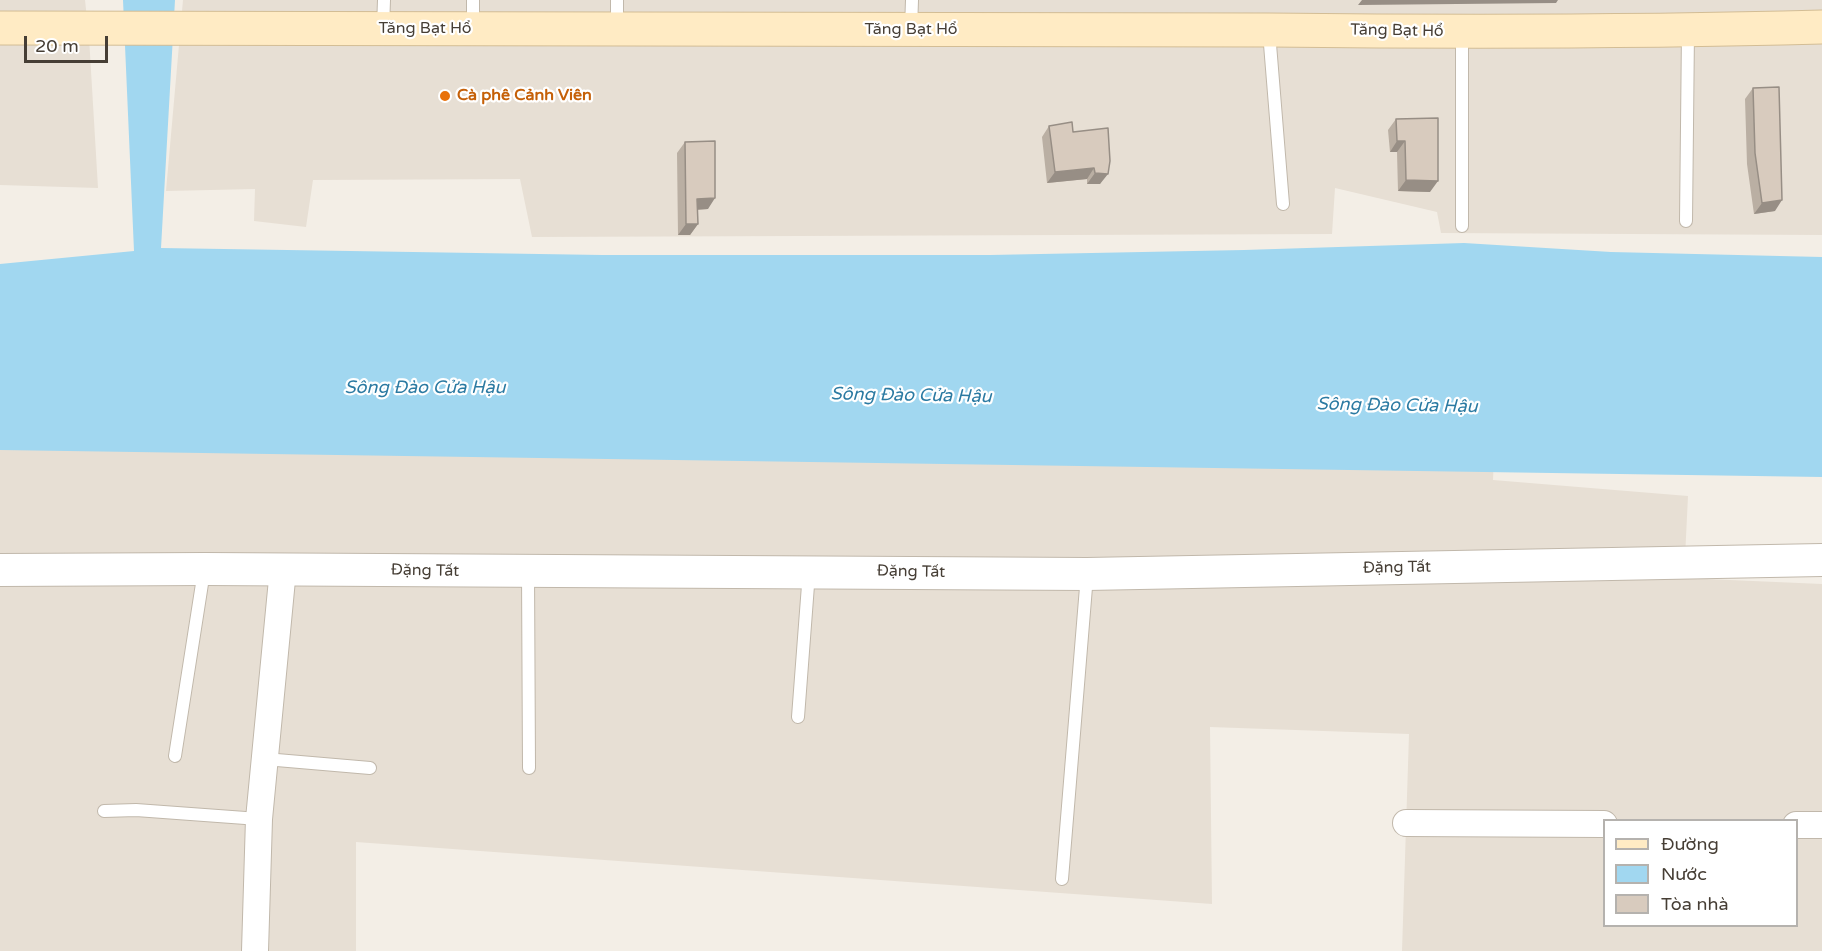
<!DOCTYPE html>
<meta charset="utf-8">
<style>
body{margin:0}
#map{position:relative;width:1822px;height:951px;overflow:hidden;background:#f3eee6;font-family:"Varela Round",sans-serif}
canvas{display:block}
.legend{position:absolute;left:1603px;top:819px;width:195px;height:108px;box-sizing:border-box;background:#fff;border:2px solid #b5b2ae;margin:0;padding:8px 10px;list-style:none;font-size:18px;color:#463e35}
.legend li{display:flex;align-items:center;gap:12px;height:30px}
.legend b{width:30px;border:2px solid #b5b2ae}
.scale{position:absolute;left:24px;top:36px;width:84px;height:27px;box-sizing:border-box;border:3px solid #463e35;border-top:0;padding-left:8px;font-size:18px;line-height:21px;white-space:nowrap;color:#463e35;-webkit-text-stroke:4px #fff;paint-order:stroke}
</style>
<div id="map">
<canvas width="1822" height="951"></canvas>
<ul class="legend">
<li><b style="height:8px;background:#ffebc4"></b>Đường</li>
<li><b style="height:16px;background:#a1d7f0"></b>Nước</li>
<li><b style="height:16px;background:#d8cbbe"></b>Tòa nhà</li>
</ul>
<div class="scale">20 m</div>
</div>
<script>
const g = document.querySelector('canvas').getContext('2d');
g.lineJoin = 'round';
function fill(path, color) {
  g.fillStyle = color;
  g.fill(path, 'evenodd');
}
function trace(path, color, width, dash) {
  g.strokeStyle = color;
  g.lineWidth = width;
  g.lineCap = dash ? 'butt' : 'round';
  g.setLineDash(dash || []);
  g.stroke(path);
}
function write(font, color, halo, rows, align = 'center') {
  g.font = font + ' "Varela Round",sans-serif';
  g.lineWidth = 4.5;
  g.setLineDash([]);
  g.textBaseline = 'middle';
  g.strokeStyle = halo;
  g.fillStyle = color;
  for (const [text, x, y, turn = 0] of rows) {
    g.save();
    g.translate(x, y);
    g.rotate((+turn || 0) * Math.PI / 180);
    g.textAlign = isNaN(turn) ? turn : align;
    if (halo) g.strokeText(text, 0, 0);
    g.fillText(text, 0, 0);
    g.restore();
  }
}
const residential = new Path2D(`
 M0 0H85L89 37 98 188 0 185Z
 M183 0H1822V235L1441 233 1437 212 1335 188 1332 234 532 237 520 179 313 180 306 227 254 221 255 189 166 191Z
 M0 439 1494 456 1493 480 1688 496 1684 578 1822 584V951H1402L1409 734 1210 727 1212 904 356 842V951H0ZM1604 820H1796V926H1604Z`);
const water = new Path2D(`
 M123 0H175L161 248 602 255H990L1244 250 1464 243 1611 252 1822 257V477L0 450V264L134 251Z`);
const service = new Path2D(`
 M617 0V28
 M383 28 384 0
 M473 28V0
 M911 29 912 0
 M1269 32 1283 204
 M1462 32V226
 M1686 221 1688 31
 M528 572 529 768
 M798 717 809 572
 M175 756 204 571
 M265 759 370 768
 M104 811 136 810 259 819
 M1062 879 1087 575`);
const minor = new Path2D(`
 M1406 823 1604 824
 M1796 825H1822
 M255 951 259 819 283 569`);
const tertiary = new Path2D(`
 M0 570 205 569 1087 574 1822 560`);
const secondary = new Path2D(`
 M0 28 1269 30C1454 32 1638 32 1822 27`);
const wall = new Path2D(`
 M1753 88 1775 211 1754 214 1747 164 1745 99Z
 M1396 119 1430 192 1398 191 1397 152H1390L1388 130Z
 M1049 126 1073 132 1110 161 1100 184H1087V179L1047 183 1042 137Z
 M685 142 708 209 697 210 698 224 690 235H678L677 153Z`);
const shadedWall = new Path2D(`
 M1362 0H1558L1556 3 1358 5Z
 M1397 141H1405L1397 152H1390Z
 M1094 168 1087 179 1047 183 1055 172Z
 M1095 173 1108 174 1100 184H1087Z
 M1406 180 1438 181 1430 192 1398 191Z
 M715 198 708 209 689 210 697 199Z
 M1782 200 1775 211 1754 214 1762 203Z
 M686 224H698L690 235H678Z`);
const building = new Path2D(`
 M1779 87 1782 200 1762 203 1755 153 1753 88Z
 M1438 118V181L1406 180 1405 141H1397L1396 119Z
 M1072 122 1073 132 1108 128 1110 161 1108 174 1095 173 1094 168 1055 172 1049 126Z
 M715 141V198L697 199 698 224H686L685 142Z`);
const markers = [
 [445,96,6,"#e8710a"]
];
const streetNames = [
 ["Tăng Bạt Hổ",425,29],
 ["Tăng Bạt Hổ",911,30],
 ["Tăng Bạt Hổ",1397,31,1],
 ["Đặng Tất",1397,568,-1],
 ["Đặng Tất",425,571,1],
 ["Đặng Tất",911,572,1]
];
const foodNames = [
 ["Cà phê Cảnh Viên",457,96]
];
const waterNames = [
 ["Sông Đào Cửa Hậu",425,388],
 ["Sông Đào Cửa Hậu",911,396,1],
 ["Sông Đào Cửa Hậu",1397,406,1]
];
fill(residential, '#e7dfd4');
fill(water, '#a1d7f0');
trace(service, '#c1b8ab', 14);
trace(minor, '#c1b8ab', 28);
trace(tertiary, '#c1b8ab', 34);
trace(secondary, '#d3bd95', 35);
trace(service, '#fff', 12);
trace(minor, '#fff', 26);
trace(tertiary, '#fff', 32);
trace(secondary, '#ffebc4', 33);
fill(wall, '#baafa3');
fill(shadedWall, '#978e85');
fill(building, '#d8cbbe');
trace(building, '#978e85', 1.5);
for (const [x, y, r, color] of markers) {
  const dot = new Path2D();
  dot.arc(x, y, r, 0, 2 * Math.PI);
  g.fillStyle = color;
  g.fill(dot);
  trace(dot, '#fff', 2);
}
write('16px', '#463e35', '#fff', streetNames);
write('bold 16px', '#c56008', '#fff', foodNames, 'left');
write('italic 18px', '#2b7aa2', '#fff', waterNames);
</script>
